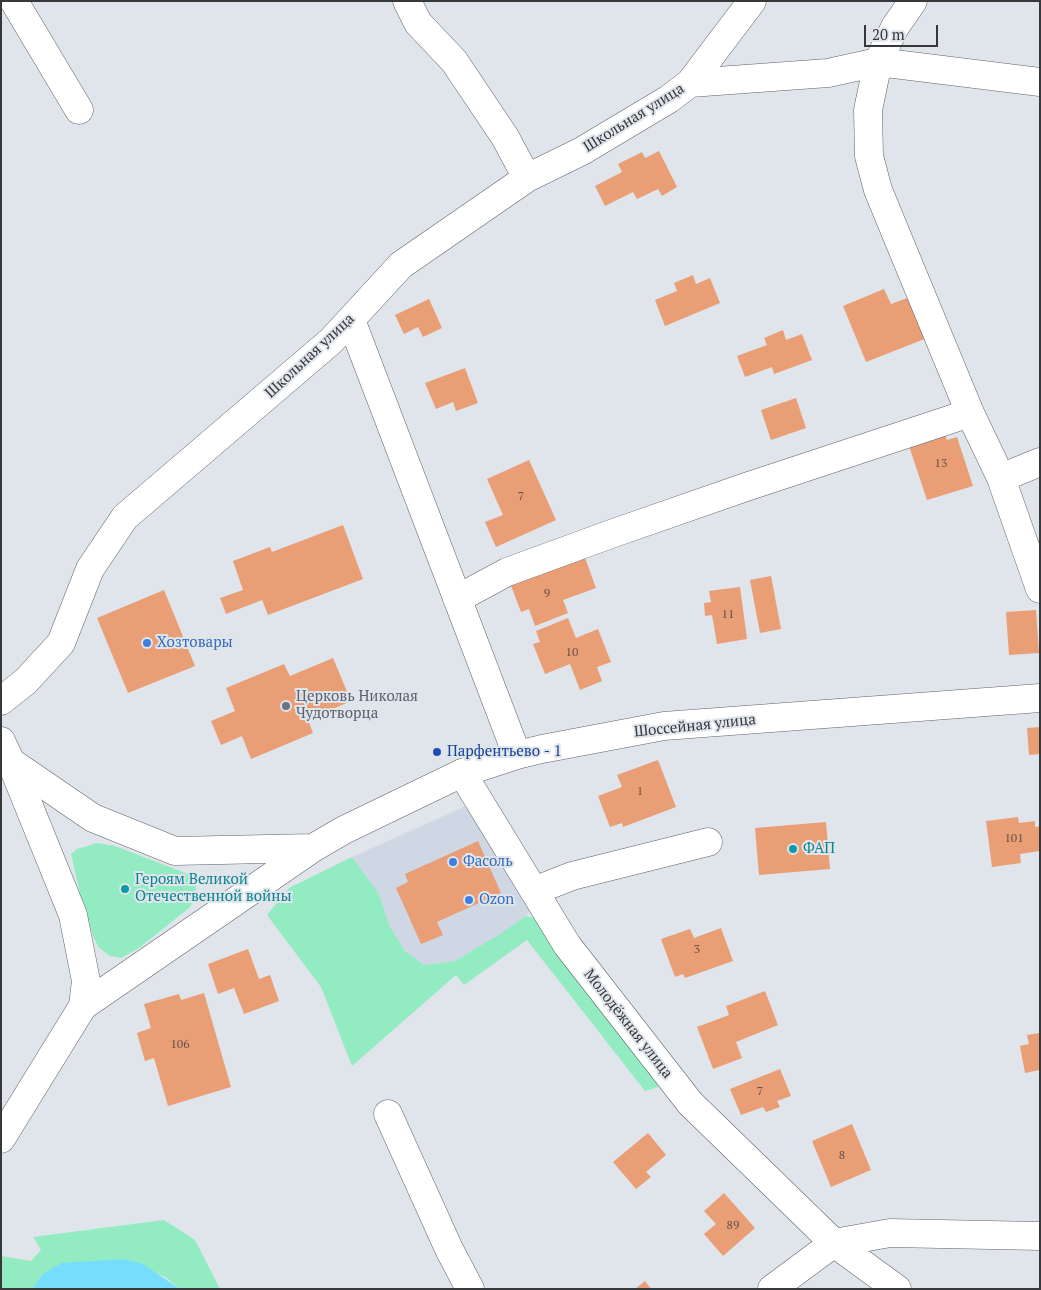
<!DOCTYPE html>
<meta charset="utf-8">
<style>
body{margin:0}
#map{position:relative;width:1041px;height:1290px;overflow:hidden;background:#e0e5eb;font-family:"PT Serif",serif}
canvas{display:block}
.frame{position:absolute;inset:0;border:2px solid #36383a;pointer-events:none}
.scale{position:absolute;left:864px;top:25px;width:74px;height:22px;box-sizing:border-box;border:2px solid #36383a;border-top:0;padding-left:6px;font-size:15px;line-height:18px;white-space:nowrap;color:#36383a;-webkit-text-stroke:4px #e0e5eb;paint-order:stroke}
</style>
<div id="map">
<canvas width="1041" height="1290"></canvas>
<div class="frame"></div>
<div class="scale">20 m</div>
</div>
<script>
const g = document.querySelector('canvas').getContext('2d');
g.lineJoin = 'round';
function fill(path, color) {
  g.fillStyle = color;
  g.fill(path, 'evenodd');
}
function trace(path, color, width, dash) {
  g.strokeStyle = color;
  g.lineWidth = width;
  g.lineCap = dash ? 'butt' : 'round';
  g.setLineDash(dash || []);
  g.stroke(path);
}
function write(font, color, halo, rows, align = 'center') {
  g.font = font + ' "PT Serif",serif';
  g.lineWidth = 4;
  g.setLineDash([]);
  g.textBaseline = 'middle';
  g.strokeStyle = halo;
  g.fillStyle = color;
  for (const [text, x, y, turn = 0] of rows) {
    g.save();
    g.translate(x, y);
    g.rotate((+turn || 0) * Math.PI / 180);
    g.textAlign = isNaN(turn) ? turn : align;
    if (halo) g.strokeText(text, 0, 0);
    g.fillText(text, 0, 0);
    g.restore();
  }
}
const built = new Path2D(`
 M473 803 535 904 526 916 501 934 455 961 424 965 405 951 389 925 379 894 352 857Z`);
const green = new Path2D(`
 M97 843 115 846 188 874 196 886 195 900 189 908 139 948 121 958 110 956 99 948 93 936 80 893 71 854 77 849Z
 M352 857 379 894 389 925 405 951 424 965 455 961 500 934 526 916 540 919 650 1066 658 1087 645 1091 527 940 464 985 456 975 352 1066 321 987 267 915 289 888Z
 M164 1220 195 1240 220 1289H180L165 1277 123 1259 98 1262 42 1275 33 1289H1V1256L31 1261 41 1250 33 1237Z`);
const water = new Path2D(`
 M123 1259 143 1264 180 1289H33L42 1275 61 1263Z`);
const building = new Path2D(`
 M659 151 677 187 662 196 658 189 637 199 633 192 605 206 595 186 622 172 618 164 642 152 645 158Z
 M693 275 696 284 710 278 720 303 665 326 655 300 677 291 674 283Z
 M884 289 891 304 910 297 927 338 866 362 843 306Z
 M429 299 442 328 423 337 418 327 404 334 395 315Z
 M783 330 786 340 802 334 812 360 774 374 772 367 745 377 737 356 767 345 764 338Z
 M465 368 478 403 456 411 453 402 436 409 425 383Z
 M796 398 806 428 771 440 761 410Z
 M944 432 947 440 957 437 973 486 927 500 908 443Z
 M529 460 556 520 496 547 485 522 503 515 487 479Z
 M343 525 363 579 268 615 262 600 226 614 220 598 243 590 233 561 270 547 272 552Z
 M584 555 596 588 563 600 568 613 535 626 529 609 521 612 510 583Z
 M771 576 781 629 760 633 750 580Z
 M740 587 747 639 717 644 712 615 705 616 704 603 711 602 709 591Z
 M164 590 195 666 128 693 97 618Z
 M1036 610 1039 653 1009 655 1006 612Z
 M568 618 576 638 598 629 611 662 597 667 602 681 580 690 570 664 545 674 533 644 540 642 536 631Z
 M333 658 351 701 308 720 313 733 251 759 242 736 221 745 211 721 235 711 226 688 284 664 290 676Z
 M1040 727V754L1029 755 1027 728Z
 M658 760 676 807 623 827 622 823 610 827 598 796 622 787 617 775Z
 M1018 817 1019 823 1035 821V827L1040 826V851L1020 854 1021 863 992 867 986 821Z
 M826 822 830 869 759 875 755 828Z
 M478 841 501 893 437 922 443 935 421 944 396 888 408 882 405 874Z
 M721 928 733 961 685 978 683 974 675 977 661 939 690 929 694 938Z
 M248 949 259 979 270 975 279 1001 244 1014 234 988 218 994 208 964Z
 M765 991 778 1025 736 1042 742 1058 713 1069 697 1027 729 1015 726 1006Z
 M204 993 231 1087 168 1106 154 1058 145 1061 137 1033 151 1028 144 1004 179 994 181 1000Z
 M1040 1033V1070L1025 1073 1020 1046 1029 1044 1027 1035Z
 M780 1069 791 1096 777 1101 780 1107 766 1112 763 1107 741 1115 730 1089Z
 M852 1124 871 1170 831 1187 812 1141Z
 M648 1133 666 1155 646 1172 651 1177 636 1189 613 1162Z
 M724 1193 755 1228 723 1256 704 1234 716 1224 704 1211Z
 M645 1281 651 1289H635Z`);
const minor = new Path2D(`
 M14 1 79 110
 M407 1 418 23 454 61 505 137 527 178
 M913 1 895 27 878 62 868 110 869 156 878 190 970 413 1001 478 1040 589
 M690 83 828 73 878 62 1040 82
 M351 320 517 755
 M1001 478 1040 462
 M457 599 507 572 611 534 746 487 970 413
 M1 701 26 681 61 643 90 569 125 517 331 341 401 265 527 178 582 151 669 99 690 83 752 1
 M11 762 93 818 175 851 313 848
 M462 773 567 945 690 1103 834 1243 897 1289
 M534 891 572 876 708 842
 M83 1006 313 848 344 830 462 773 517 755 542 749 664 726 1040 698
 M388 1114 449 1249 470 1289
 M772 1289 834 1243 890 1233 1040 1236`);
const major = new Path2D(`
 M1 741 11 762 73 915 86 981 83 1006 1 1139`);
const markers = [
 [147,643,5,"#3f7fe0"],
 [286,706,5,"#6b7280"],
 [437,752,5,"#1a4fb4"],
 [793,849,5,"#0f9aa8"],
 [453,862,5,"#3f7fe0"],
 [125,889,5,"#0f9aa8"],
 [469,900,5,"#3f7fe0"]
];
const numberNames = [
 ["13",941,464],
 ["7",521,497],
 ["9",547,594],
 ["11",728,615],
 ["10",572,653],
 ["1",640,792],
 ["101",1014,839],
 ["3",697,950],
 ["106",180,1045],
 ["7",760,1092],
 ["8",842,1156],
 ["89",733,1226]
];
const streetNames = [
 ["Школьная улица",634,118,-32],
 ["Школьная улица",310,356,-43],
 ["Шоссейная улица",695,726,-6],
 ["Молодёжная улица",628,1024,52]
];
const shopNames = [
 ["Хозтовары",157,643],
 ["Фасоль",463,862],
 ["Ozon",479,900]
];
const worshipNames = [
 ["Церковь Николая",296,697],
 ["Чудотворца",296,714]
];
const transitNames = [
 ["Парфентьево - 1",447,752]
];
const cultureNames = [
 ["ФАП",803,849],
 ["Героям Великой",135,880],
 ["Отечественной войны",135,897]
];
fill(built, '#ced7e3');
fill(green, '#93ebc2');
fill(water, '#77ddfd');
fill(building, '#e99e75');
trace(minor, '#5e6267', 29);
trace(major, '#5e6267', 29);
trace(minor, '#fff', 28);
trace(major, '#fff', 28);
for (const [x, y, r, color] of markers) {
  const dot = new Path2D();
  dot.arc(x, y, r, 0, 2 * Math.PI);
  g.fillStyle = color;
  g.fill(dot);
  trace(dot, '#e0e5eb', 2);
}
write('12px', '#635249', null, numberNames);
write('15px', '#36383a', '#e0e5eb', streetNames);
write('15px', '#366cbe', '#e0e5eb', shopNames, 'left');
write('15px', '#5b616d', '#e0e5eb', worshipNames, 'left');
write('15px', '#164399', '#e0e5eb', transitNames, 'left');
write('15px', '#0d838f', '#e0e5eb', cultureNames, 'left');
</script>
